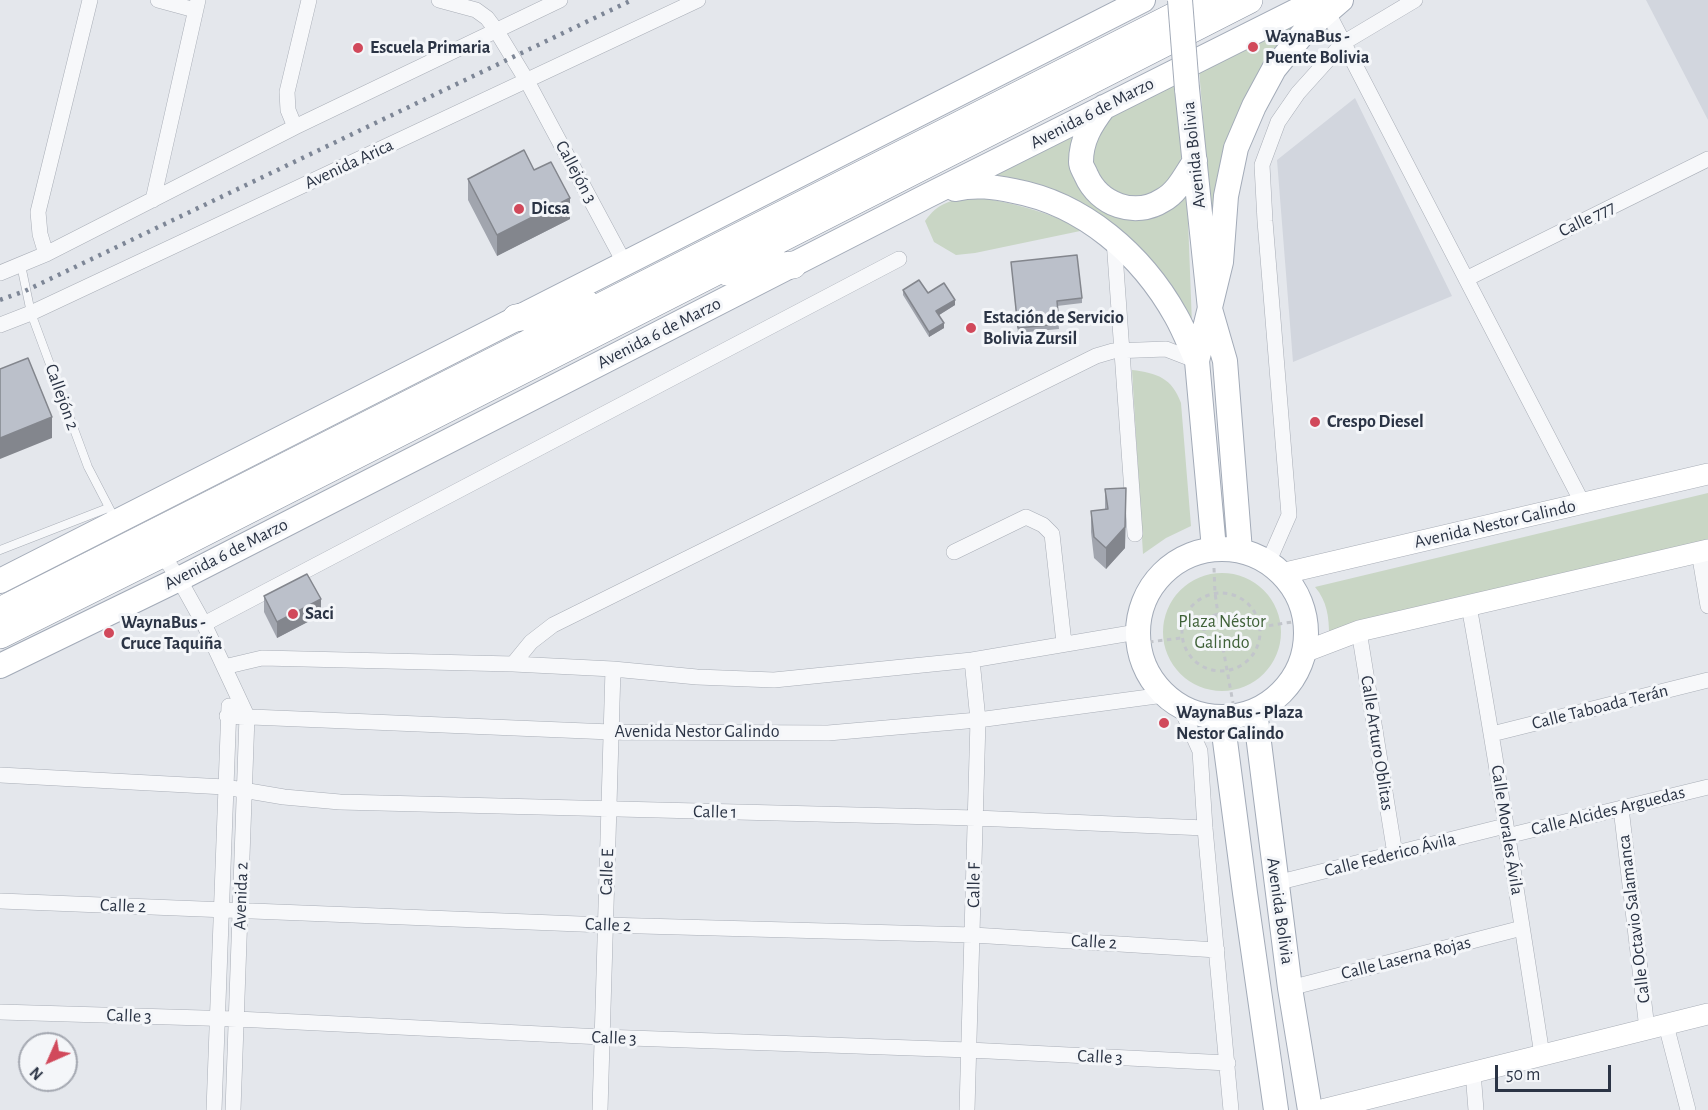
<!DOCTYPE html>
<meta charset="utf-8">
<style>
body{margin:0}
#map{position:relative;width:1708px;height:1110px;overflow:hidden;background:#e4e7ec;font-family:"Alegreya Sans",sans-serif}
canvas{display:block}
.north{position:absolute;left:18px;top:1032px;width:60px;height:60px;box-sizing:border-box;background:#f4f6f9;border:2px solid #a4a8b1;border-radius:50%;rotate:225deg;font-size:16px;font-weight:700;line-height:24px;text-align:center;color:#2b3445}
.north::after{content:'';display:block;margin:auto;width:21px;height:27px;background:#d1495b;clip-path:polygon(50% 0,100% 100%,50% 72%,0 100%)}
.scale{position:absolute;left:1495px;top:1065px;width:116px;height:27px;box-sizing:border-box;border:3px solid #2b3445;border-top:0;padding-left:8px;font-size:18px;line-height:21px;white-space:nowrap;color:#2b3445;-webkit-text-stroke:4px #f4f6f9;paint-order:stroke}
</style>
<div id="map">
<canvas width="1708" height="1110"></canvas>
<div class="north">N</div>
<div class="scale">50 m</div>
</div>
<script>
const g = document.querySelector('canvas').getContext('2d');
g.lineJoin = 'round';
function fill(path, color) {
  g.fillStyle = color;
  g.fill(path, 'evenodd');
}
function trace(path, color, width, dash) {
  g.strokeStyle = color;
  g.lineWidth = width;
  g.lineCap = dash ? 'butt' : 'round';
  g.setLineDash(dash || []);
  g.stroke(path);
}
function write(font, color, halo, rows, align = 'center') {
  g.font = font + ' "Alegreya Sans",sans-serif';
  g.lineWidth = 6;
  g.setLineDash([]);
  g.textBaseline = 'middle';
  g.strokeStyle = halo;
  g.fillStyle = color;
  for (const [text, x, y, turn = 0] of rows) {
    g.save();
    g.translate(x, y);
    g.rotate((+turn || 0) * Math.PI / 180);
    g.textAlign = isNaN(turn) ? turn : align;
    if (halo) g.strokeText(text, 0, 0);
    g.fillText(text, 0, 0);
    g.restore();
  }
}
const built = new Path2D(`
 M1646 0H1708V120Z
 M1355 98 1452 296 1293 362 1277 160Z`);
const green = new Path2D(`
 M1313 13 1233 130 1217 177 1212 229 1199 69Z
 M1175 80 1182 154 1177 172 1158 195 1124 199 1097 181 1091 153 1092 142 1113 115Z
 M1079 134 1075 165 1154 216C1169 211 1178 206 1187 193L1192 325 1160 272 1138 246 1114 224 1084 205 986 178Z
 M972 197C1014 202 1047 212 1085 230L975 253 956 255 934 242 925 221C938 203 950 200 972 197Z
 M1132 370C1157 373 1172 378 1181 403L1191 526 1166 538 1143 554Z
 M1708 493V545L1329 635C1329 617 1327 601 1315 587Z
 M1163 632a59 59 0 1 1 118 0a59 59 0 1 1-118 0Z`);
const path = new Path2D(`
 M1214 568 1215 593 1218 614
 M1182 632a39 39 0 1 1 78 0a39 39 0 1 1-78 0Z
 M1204 631a17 17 0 1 1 34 0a17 17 0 1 1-34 0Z
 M1260 627 1305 620
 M1149 642 1181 638
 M1223 648 1233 703`);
const lane = new Path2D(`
 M21 265 31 313 88 467 115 519
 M0 550 108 508`);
const street = new Path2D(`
 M158 0 195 10
 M439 0 476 10 487 18 496 30 527 81 625 264
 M1327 11 1583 504
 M295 127 288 110 287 92 309 0
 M153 200 198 0
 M1114 240 1135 534
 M46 254 40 234 38 212 90 0
 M0 273 46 254 295 127 560 0
 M1466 279 1708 159
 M0 325 31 313 698 0
 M158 552 162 554 179 579 204 624 247 716 233 1110
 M954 552 1026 517 1043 525 1052 534 1064 643
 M1699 552 1708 606
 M1268 563 1289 515 1265 221 1262 165 1278 122 1298 93 1343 43 1415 0
 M1469 606C1496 755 1519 905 1542 1055
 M204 624 899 259
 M1359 631 1395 854
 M513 664 531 642 553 625 1096 356 1113 351 1166 349 1197 361
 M224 667 262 658 513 664 613 669 697 677 774 680 972 660 1137 632
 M1180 706 1200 751 1205 828 1231 1110
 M227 716 611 732 828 733 978 720 1164 695
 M1492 734 1708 680
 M0 775 225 787 284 797 340 802 976 818 1205 828
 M1621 808 1647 1029
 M1507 836 1708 787
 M1276 883 1505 826
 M0 901 605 925 973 935 1217 950
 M1290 988 1522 928
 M0 1012 237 1019 602 1037 969 1050 1228 1063
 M1666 1025 1688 1110
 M1473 1072 1476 1110
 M214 1110 229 706
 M600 1110 613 669
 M967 1110 978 720 972 660`);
const secondary = new Path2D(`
 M1281 574 1708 474
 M1304 652 1359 631 1708 550
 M1322 1110 1708 1014`);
const primary = new Path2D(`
 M1187 89 1210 309 1225 361 1240 551
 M1104 107C1091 124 1081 140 1081 162 1081 167 1084 170 1086 175 1099 205 1135 218 1163 200 1178 192 1186 174 1195 161
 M955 189C976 184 994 187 1014 191 1084 204 1142 255 1176 316 1184 330 1190 346 1197 361
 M1138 633a84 84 0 1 1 168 0a84 84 0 1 1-168 0Z
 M1214 549 1197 361 1221 262 1226 196 1236 148 1254 106 1274 69 1305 31 1341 0
 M0 581 1143 0
 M0 666 179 579 927 196 1318 0
 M1255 711 1290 988 1310 1110
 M1222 718 1245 893 1276 1110`);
const highway = new Path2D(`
 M727 272 793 265
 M516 318 587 304
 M0 611 1206 0
 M0 635 162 554 1249 0`);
const rail = new Path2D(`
 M0 300 25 291 632 0`);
const primaryBridge = new Path2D(`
 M1180 0 1187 89`);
const wall = new Path2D(`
 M534 170 570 219 497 256 468 200V179Z
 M1011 262 1082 298V303L1057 306 1059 329 1018 333Z
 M903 290 928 293 955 305 939 315 944 328 929 337 903 295Z
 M1105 489 1126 509 1125 548 1106 569 1094 558 1091 532V511L1105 510Z
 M264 596 321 615 277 638 264 612Z`);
const shadedWall = new Path2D(`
 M570 198V219L497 256V235Z
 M955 300V305L936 317V311Z
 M944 323V328L929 337V332Z
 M52 417V438L0 459V438Z
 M1126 488 1125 548 1106 569V548Z
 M321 599V615L277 638V622Z`);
const building = new Path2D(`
 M524 150 534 170 551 162 570 198 497 235 468 179Z
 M1077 255 1082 298 1057 301 1059 324 1018 328 1011 262Z
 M919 280 928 293 944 283 955 300 936 311 944 323 929 332 903 290Z
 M28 358 52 417 0 438V369Z
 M1126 488 1125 527 1106 548 1094 537 1091 511 1108 509 1105 489Z
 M307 574 321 599 277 622 264 596Z`);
const markers = [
 [1253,47,6,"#d1495b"],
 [358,48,6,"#d1495b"],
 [519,209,6,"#d1495b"],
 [971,328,6,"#d1495b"],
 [1315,422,6,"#d1495b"],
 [293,614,6,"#d1495b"],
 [109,633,6,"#d1495b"],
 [1164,723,6,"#d1495b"]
];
const poiNames = [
 ["WaynaBus -",1265,37],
 ["Puente Bolivia",1265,58],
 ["Escuela Primaria",370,48],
 ["Dicsa",531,209],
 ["Estación de Servicio",983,318],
 ["Bolivia Zursil",983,339],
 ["Crespo Diesel",1327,422],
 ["Saci",305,614],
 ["WaynaBus -",121,623],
 ["Cruce Taquiña",121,644],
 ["WaynaBus - Plaza",1176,713],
 ["Nestor Galindo",1176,734]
];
const streetNames = [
 ["Avenida 6 de Marzo",1092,113,-27],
 ["Avenida Bolivia",1194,155,-96],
 ["Avenida Arica",349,164,-25],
 ["Callejón 3",576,172,62],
 ["Calle 777",1587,219,-26],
 ["Avenida 6 de Marzo",659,333,-27],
 ["Callejón 2",62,397,70],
 ["Avenida Nestor Galindo",1495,524,-13],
 ["Avenida 6 de Marzo",226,554,-27],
 ["Calle Taboada Terán",1600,707,-14],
 ["Avenida Nestor Galindo",697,732],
 ["Calle Arturo Oblitas",1377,743,81],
 ["Calle Alcides Arguedas",1608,811,-14],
 ["Calle 1",715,812,1],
 ["Calle Morales Ávila",1507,830,81],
 ["Calle Federico Ávila",1390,855,-14],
 ["Calle E",607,872,-88],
 ["Calle F",974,885,-89],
 ["Avenida 2",241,896,-88],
 ["Calle 2",123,906,2],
 ["Avenida Bolivia",1280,911,82],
 ["Calle Octavio Salamanca",1634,919,-97],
 ["Calle 2",608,925,2],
 ["Calle 2",1094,942,3],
 ["Calle Laserna Rojas",1406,958,-14],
 ["Calle 3",129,1016,2],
 ["Calle 3",614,1038,2],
 ["Calle 3",1100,1057,3]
];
const parkNames = [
 ["Plaza Néstor",1222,622],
 ["Galindo",1222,643]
];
fill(built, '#d2d6de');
fill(green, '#c9d6c5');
trace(lane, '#a9aeb7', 9);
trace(street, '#a9aeb7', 16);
trace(secondary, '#a9aeb7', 22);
trace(primary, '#a3abb8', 26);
trace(highway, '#8b94a3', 28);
trace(path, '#c2c5cb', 3, [4.5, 4.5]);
trace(lane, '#f7f8fa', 8);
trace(street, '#f7f8fa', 15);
trace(secondary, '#fff', 21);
trace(primary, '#fff', 24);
trace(highway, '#fff', 27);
trace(rail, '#7d8696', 4.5, [3, 6]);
trace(primaryBridge, '#a3abb8', 26, []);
trace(primaryBridge, '#fff', 24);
fill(wall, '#a1a5ae');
fill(shadedWall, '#83868d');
fill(building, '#bbc0ca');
trace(building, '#83868d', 1.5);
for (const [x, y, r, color] of markers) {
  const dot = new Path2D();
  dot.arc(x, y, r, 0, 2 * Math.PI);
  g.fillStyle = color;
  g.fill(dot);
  trace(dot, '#f4f6f9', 2);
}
write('bold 18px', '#2b3445', '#f4f6f9', poiNames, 'left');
write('18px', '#2b3445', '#f4f6f9', streetNames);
write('18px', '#3f6138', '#f4f6f9', parkNames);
</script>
